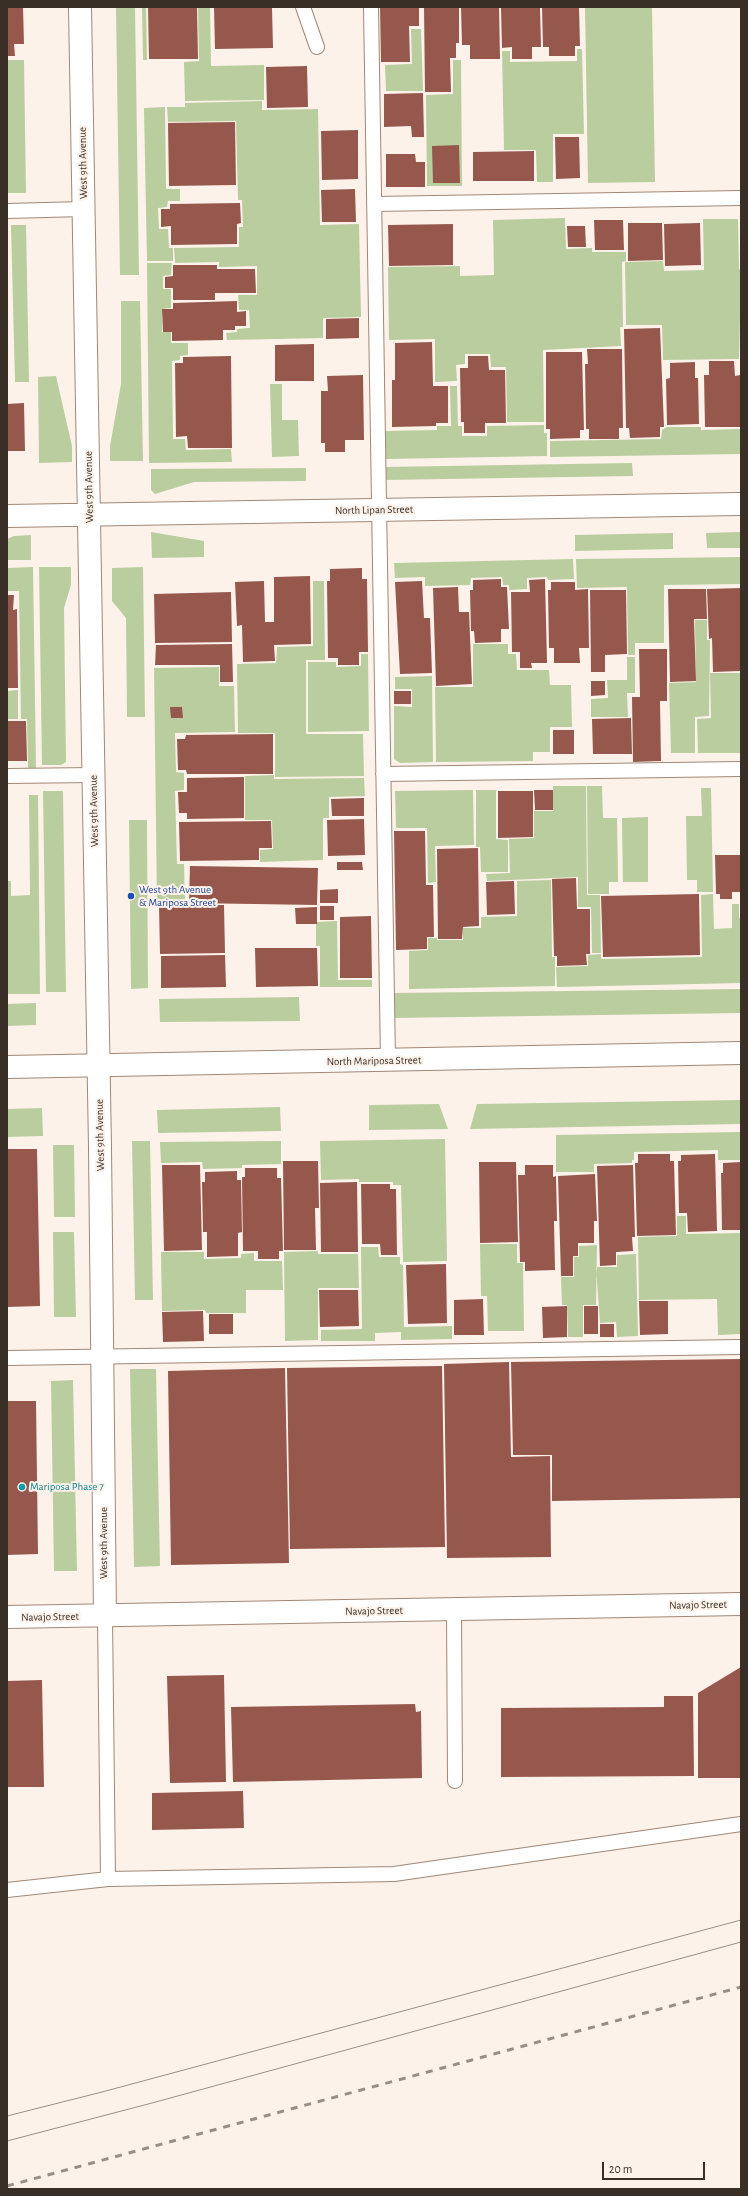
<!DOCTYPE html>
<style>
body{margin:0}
#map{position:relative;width:748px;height:2196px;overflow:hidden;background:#fdf2ea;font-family:"Alegreya Sans",sans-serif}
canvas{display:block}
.frame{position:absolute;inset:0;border:8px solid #392f27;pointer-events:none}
.scale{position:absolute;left:602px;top:2162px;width:103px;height:18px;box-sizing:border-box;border:2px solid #392f27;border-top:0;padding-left:5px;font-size:12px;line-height:14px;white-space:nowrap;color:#392f27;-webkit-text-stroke:3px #fdf2ea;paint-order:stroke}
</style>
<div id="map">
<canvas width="748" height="2196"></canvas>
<div class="frame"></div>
<div class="scale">20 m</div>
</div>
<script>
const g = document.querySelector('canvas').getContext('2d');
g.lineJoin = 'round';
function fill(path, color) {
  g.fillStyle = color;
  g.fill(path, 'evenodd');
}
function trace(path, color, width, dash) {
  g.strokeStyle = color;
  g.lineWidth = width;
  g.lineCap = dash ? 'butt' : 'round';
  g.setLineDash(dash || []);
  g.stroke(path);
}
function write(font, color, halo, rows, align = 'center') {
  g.font = font + ' "Alegreya Sans",sans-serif';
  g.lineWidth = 4;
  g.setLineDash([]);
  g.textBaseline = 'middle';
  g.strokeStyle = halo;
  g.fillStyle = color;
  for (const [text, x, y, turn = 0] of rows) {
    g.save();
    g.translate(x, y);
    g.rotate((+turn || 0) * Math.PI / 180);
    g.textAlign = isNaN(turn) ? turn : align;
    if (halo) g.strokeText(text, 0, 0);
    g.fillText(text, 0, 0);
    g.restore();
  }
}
const green = new Path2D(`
 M116 7H135L139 275H120Z
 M142 7H146L147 60H143Z
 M198 7H210L211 66 264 65V100L185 101 184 62 199 61Z
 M585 7H652L655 182 588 183Z
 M411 29H421L423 91H386L385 65 412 64Z
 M577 49H582L584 134H553V182H537L536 150H504L502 51H510V62L577 61Z
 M7 60H24L26 193H7Z
 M453 60H461L462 186H427L426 95 453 94Z
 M262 101V110L318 109 320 225 359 224 361 317 323 318V338L227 340 226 333 237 332V329L250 328 249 310H239L238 295H257V266L219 267V262L175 263 174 248 239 247V227H243L242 200H238L236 121 168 122 167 107H185V103Z
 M165 107 166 189H180V201H168L167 207 158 208 159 229H168L169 248H173V261H147L144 108Z
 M565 218 566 249 592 248V252H626V261L622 262 623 327H620L621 346 543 350 544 422H507L506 367H491L490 354H465V364L456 365 457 381 435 382V339L389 340 388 267 460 266V276L494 275 493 220Z
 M703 219H738L739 269 741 270 739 359 663 360 662 325H626L625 262 663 261 664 271 704 270Z
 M11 225H26L29 382H15Z
 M147 263H172L171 275 163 276V289H171V308L162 309V332H171V343H188V355L180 356V360L172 361 173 439H185L186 450 231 449 232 462 149 463Z
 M121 301H140L143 461H110V446L121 384Z
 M56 376 72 446V462L39 463 38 377Z
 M270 384H282V420H298L299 456 272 457Z
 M450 386H457L458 426H462V436H487V426L544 425V433H547V456L386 459 385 431 437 430V426H451Z
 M667 427H701V430L741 429V454L550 457V441L661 439 662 430Z
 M632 463 633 476 383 480V467Z
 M306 468V481L194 482 155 494 151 490V469Z
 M151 532 204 541V557L152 558Z
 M741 532V548H707L706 533Z
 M673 533V549L575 551V535Z
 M31 535V560H7V539L14 536Z
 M741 557V584L664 585V643H635V655H628L627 587 577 588 576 559Z
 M573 559 574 579 548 580 547 577 527 578V589L509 590V585H503L502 577 471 578 470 585 425 586V577L395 578 394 563Z
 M33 567 36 768 28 769 27 719H21L19 591H7V568Z
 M39 567H71V585L64 608 66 762 61 765H42Z
 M143 567 145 717H127L126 618 112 601V568Z
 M313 581H324L325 660H306V734H363L364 776 275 777V733H238L237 664 276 663 277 647 313 646Z
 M695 620H707V640H710L709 716 695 717V753H671L669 683 696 682Z
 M473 644H508V654H516L517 670H549L550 685H571L572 727H550V752H533V761L436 762 435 687H473Z
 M361 654H368L369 731 308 732V662H336V667L361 666Z
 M627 657H635V693H627L628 717H591V699L608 698 607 680H627Z
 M219 667V686H234L235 732 175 733 176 772 184 773V790L175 791 177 864H184L185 902 157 903 154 668Z
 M710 673H741V753H698L697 719 711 718Z
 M432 676 433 762 400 763 394 759V706L412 707V689H395V677Z
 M18 690V719H7V691Z
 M274 775V779L364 778 365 796 329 797V818H323V860L260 862V850L273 849 272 820H245V776Z
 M553 786H586L587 895H600L601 953H592L591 907H578V877L487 881 486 874 510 873 509 839 534 838V811H553Z
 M587 786H602L603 818H617L618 882H609V894H588Z
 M701 788H711L713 892H697V880H687L686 816H702Z
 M473 790 474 845 435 846 436 882 428 883 427 828H396L395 791Z
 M496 790V839L508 840V872H481L480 847H476V790Z
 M43 791H63L66 992H46Z
 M29 795H38L40 994H7V881H11V896L30 895Z
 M648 817V882H623L622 818Z
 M129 820H147L148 988 131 989Z
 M551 880 552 957H555V986L409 989V951L428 950V938H437V940H463V928H481V917L517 916V881Z
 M713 894 714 929 732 928V904H739V918L741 919V983L557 987 556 967 588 966V955L601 954V959L702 957 701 895Z
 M337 921 338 980H372V987H320V946H316V922Z
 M741 989V1013L393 1018V993Z
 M299 997 300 1021 160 1022 159 999Z
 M36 1003V1025L7 1026V1004Z
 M741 1100V1124L470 1129 477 1104Z
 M439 1104 448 1129 369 1130V1105Z
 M280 1107 281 1131 158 1133 157 1110Z
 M42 1108 43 1136 7 1137V1109Z
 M741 1132V1160H718V1150L634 1152V1160H632V1163L594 1164V1172H556V1135Z
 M445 1139 447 1261 403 1262 401 1185H393V1182H359V1179L321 1180 320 1141Z
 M132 1141H150L153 1300H135Z
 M281 1141V1164L242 1165V1168L203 1169 202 1162 161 1163 160 1142Z
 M53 1145H74L75 1217H54Z
 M677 1216H686V1234L741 1233V1334L718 1335 717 1299 639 1300 638 1237 677 1236Z
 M53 1232H74L76 1317H54Z
 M480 1244H517V1263H523L524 1331H488L487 1296H481Z
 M597 1245 596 1305H583V1337H568L567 1305H562L561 1277H574V1257H579V1246Z
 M361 1247H378L379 1257H400V1264L403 1265 404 1327 452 1326V1339L401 1340V1332L375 1333V1341H321V1330L362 1329Z
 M318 1251V1254H358L359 1288H318V1340L285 1341 284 1252Z
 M161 1252H204V1259L241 1258V1254L254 1253V1261H282L283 1290H246V1313H206L205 1310 162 1311Z
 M636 1254 638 1336 617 1337 616 1322 600 1323 596 1267H617V1255Z
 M130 1369H156L160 1566 134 1567Z
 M73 1380 77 1571H54L51 1381Z`);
const building = new Path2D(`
 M7 7H23L24 44H14L15 56H7Z
 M148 7H197L198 59H149Z
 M214 7H272L273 48 215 49Z
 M380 7H419V26H409L410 62H381Z
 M424 7H459V43H456V58H450L451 92H425Z
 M461 7H499L500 59H470V45H462Z
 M501 7H540L541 47H532V59H512V47L502 48Z
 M542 7H579L580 46H575V56H549V47H543Z
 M307 66 308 107 267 108 266 67Z
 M423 93 424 137H412L411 126 384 127V94Z
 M235 122 236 185 169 186 168 123Z
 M358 130V179L322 180 321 131Z
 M555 137H579L580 178 556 179Z
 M459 145 460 183H433L432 146Z
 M534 151V181H473V152Z
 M386 154H415L416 162H425V187H386Z
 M355 189 356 222H322L321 190Z
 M240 203 241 223 237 224V244L171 245V226L161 227V209H170V204Z
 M594 220H623L624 250H595Z
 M628 223H662L663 260 628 261Z
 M700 223 701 265 665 266 664 224Z
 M453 224V265L389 266 388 225Z
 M567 226H585L586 247H568Z
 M173 265H217V269H255L256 293H215V300H173V288H165V277L173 276Z
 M237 301V312L246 311V326H235V330H223V340L172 341V332H163L162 309H173V303Z
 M359 318V338L326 339V319Z
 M660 328 664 427H660V437L630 438 629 428H626L624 329Z
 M432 342 433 386H448V423H436V426L392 427V380H395V343Z
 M314 344V381H275V345Z
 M587 349H622L623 428H619V439H589V429H586L585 364H588Z
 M546 352H582L584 430H580V438L550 439V429H546Z
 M231 356 232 448H188L187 436 176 437 175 363H183V357Z
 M468 356H488L489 370H505L506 423H485V433H464V422H461L460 368H468Z
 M709 361H734L735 376 740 375 741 427H705L704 375H709Z
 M695 362V378H698L699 424 667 425 666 379 670 378V363Z
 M363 375 364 440H345V452H325V443H321V391H328L327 376Z
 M24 403 25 451H7V404Z
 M362 568V579H367L368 652H359V665H338V658H328L327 581H330V569Z
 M310 576 311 644 274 645 275 661 243 662 242 625 237 626 235 582 264 581 265 622H274V577Z
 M501 579V587H507L509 629H501V642L475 643 474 631H471L470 590H473V580Z
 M545 579 547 663H531L532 668H520V652H512L511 592H530L529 580Z
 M422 581 424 618H430L432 673 400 674 395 582Z
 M551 582H575V590L588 589 589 648H579L580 663H554V648H549L548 590H551Z
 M458 587 459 612H469L472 684 436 686 433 588Z
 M741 588 740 671 713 672 712 638 709 639 707 589Z
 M668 589H706L707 619H694L696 681 670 682Z
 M590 590H626L627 654 605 655V672H591Z
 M231 592 232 642 155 643 154 594Z
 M7 595H14L13 610 17 609 18 688H7Z
 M232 644 233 682H220V665H155L156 645Z
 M639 649H667V701H660L661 761 633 762 632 697H640Z
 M591 681H605V695L591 696Z
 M394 691H411V704H394Z
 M170 707H182L183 718H171Z
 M631 718 632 754H593L592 719Z
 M7 721H26L27 761H7Z
 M553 730H574V754H553Z
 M273 734V774H187L186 770H178L177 739H185L186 735Z
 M244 777V818L187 819V813H179L178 792H187V778Z
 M534 790H553V810H535Z
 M498 791H533V837L498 838Z
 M364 798V816H332L331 799Z
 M364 819 365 855 328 856 327 820Z
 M271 821 272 848H259V860L180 861 179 822Z
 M394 831H425L426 885H433L434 937H427V949L396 950Z
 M478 848 479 926 463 927 462 939H438L437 849Z
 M715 855H741V892H732V899H720V894H716Z
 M337 862H362L363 870H337Z
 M190 866 318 868 317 905 189 903Z
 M576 878 577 909H590V954H586L587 965 557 966V956H554L552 879Z
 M514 881 515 914 487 915 486 882Z
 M338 889V903H320V890Z
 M699 894 700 955 603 957 601 896Z
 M159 905H224L225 953 160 954Z
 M320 906H334V920H320Z
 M317 907V924H296L295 908Z
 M371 916 372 978H340V917Z
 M255 948H317L318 986 256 987Z
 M225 955 226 987 161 988V956Z
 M7 1149H37L40 1306 7 1307Z
 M638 1154H670V1161H674L676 1235 637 1236 635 1163H638Z
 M715 1154 717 1231 688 1232 687 1213H679L678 1161H681V1155Z
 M283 1161H318L319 1208H315L316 1250H284Z
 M479 1162H516L518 1242 480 1243Z
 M741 1162V1230H722L721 1173H723V1163Z
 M162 1165H200L202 1250 164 1251Z
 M525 1165H553V1177L556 1176 557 1221H554L555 1270 525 1271V1262H520L518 1175H525Z
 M633 1165 635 1237H632L633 1251 616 1252V1265L600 1266 597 1166Z
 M245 1168H277V1178H281L283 1251H279V1259H258V1251H243L242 1177H245Z
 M237 1171V1180H241L242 1232 238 1233V1256L207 1257V1232H203L202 1182H205V1172Z
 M595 1174 597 1221H594V1243H578V1256H573V1276H561L558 1176Z
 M357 1182 358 1252H321L320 1183Z
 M361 1184H390V1189H396L397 1255H381L380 1244H362Z
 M446 1264 447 1323 408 1324 406 1265Z
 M319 1290H358L359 1326 320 1327Z
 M483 1299 484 1335H454V1300Z
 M639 1301H668V1334L640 1335Z
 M567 1306V1337L543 1338 542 1307Z
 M584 1306H598V1334H584Z
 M203 1311 204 1341 163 1342 162 1312Z
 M209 1314H233V1334H209Z
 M600 1324H614V1337H600Z
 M741 1359V1498L552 1501V1455H513L511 1362Z
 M509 1362 511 1457 550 1456 551 1557 447 1558 444 1364Z
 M442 1366 445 1547 290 1549 287 1368Z
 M285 1368 289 1563 171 1565 168 1371Z
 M7 1401H36L38 1554 7 1555Z
 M741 1667V1778H698V1693Z
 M224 1675 226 1782 170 1783 167 1676Z
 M42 1680 44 1787H7V1681Z
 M664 1696H693L694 1776 501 1777V1708L664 1707Z
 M415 1704 416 1712 421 1711 422 1778 233 1782 231 1707Z
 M243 1791 244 1828 152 1830V1793Z`);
const service = new Path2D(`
 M303 7 317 47
 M371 7 388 1060
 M374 204 741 198
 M7 211 84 209
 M383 774 741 769
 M7 776 94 775
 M7 1358 741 1347
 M454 1609 455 1781
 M105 1616 108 1879
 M7 1890 108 1879 394 1874 741 1824`);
const minor = new Path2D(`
 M80 7 100 1147 105 1616
 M7 516 741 504
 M7 1617 741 1604`);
const tertiary = new Path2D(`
 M7 1067 741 1053`);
const tram = new Path2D(`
 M7 2116 102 2092 741 1920
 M7 2141 152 2103 741 1942`);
const rail = new Path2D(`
 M7 2186 741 1987`);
const markers = [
 [131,896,4,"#1a4fb4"],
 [22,1487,4,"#0f9aa8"]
];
const streetNames = [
 ["West 9th Avenue",83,163,-91],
 ["West 9th Avenue",89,487,-91],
 ["North Lipan Street",374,510,-1],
 ["West 9th Avenue",94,811,-91],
 ["North Mariposa Street",374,1061,-1],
 ["West 9th Avenue",100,1135,-91],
 ["West 9th Avenue",104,1543,-90],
 ["Navajo Street",698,1605,-1],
 ["Navajo Street",374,1611,-1],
 ["Navajo Street",50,1617,-1]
];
const transitNames = [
 ["West 9th Avenue",139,890],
 ["& Mariposa Street",139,903]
];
const cultureNames = [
 ["Mariposa Phase 7",30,1487]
];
fill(green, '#b9cd9e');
fill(building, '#96584d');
trace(service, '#a18775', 16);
trace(minor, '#a18775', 24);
trace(tertiary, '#a18775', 24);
trace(service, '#fff', 14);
trace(minor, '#fff', 22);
trace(tertiary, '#fff', 22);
trace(tram, '#988e86', 1);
trace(rail, '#988e86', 3, [7, 7]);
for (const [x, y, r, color] of markers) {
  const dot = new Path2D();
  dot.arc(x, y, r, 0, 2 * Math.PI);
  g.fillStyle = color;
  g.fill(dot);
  trace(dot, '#fdf2ea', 1.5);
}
write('11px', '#392f27', '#fdf2ea', streetNames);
write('11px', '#164399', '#fdf2ea', transitNames, 'left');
write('11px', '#0d838f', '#fdf2ea', cultureNames, 'left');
</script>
